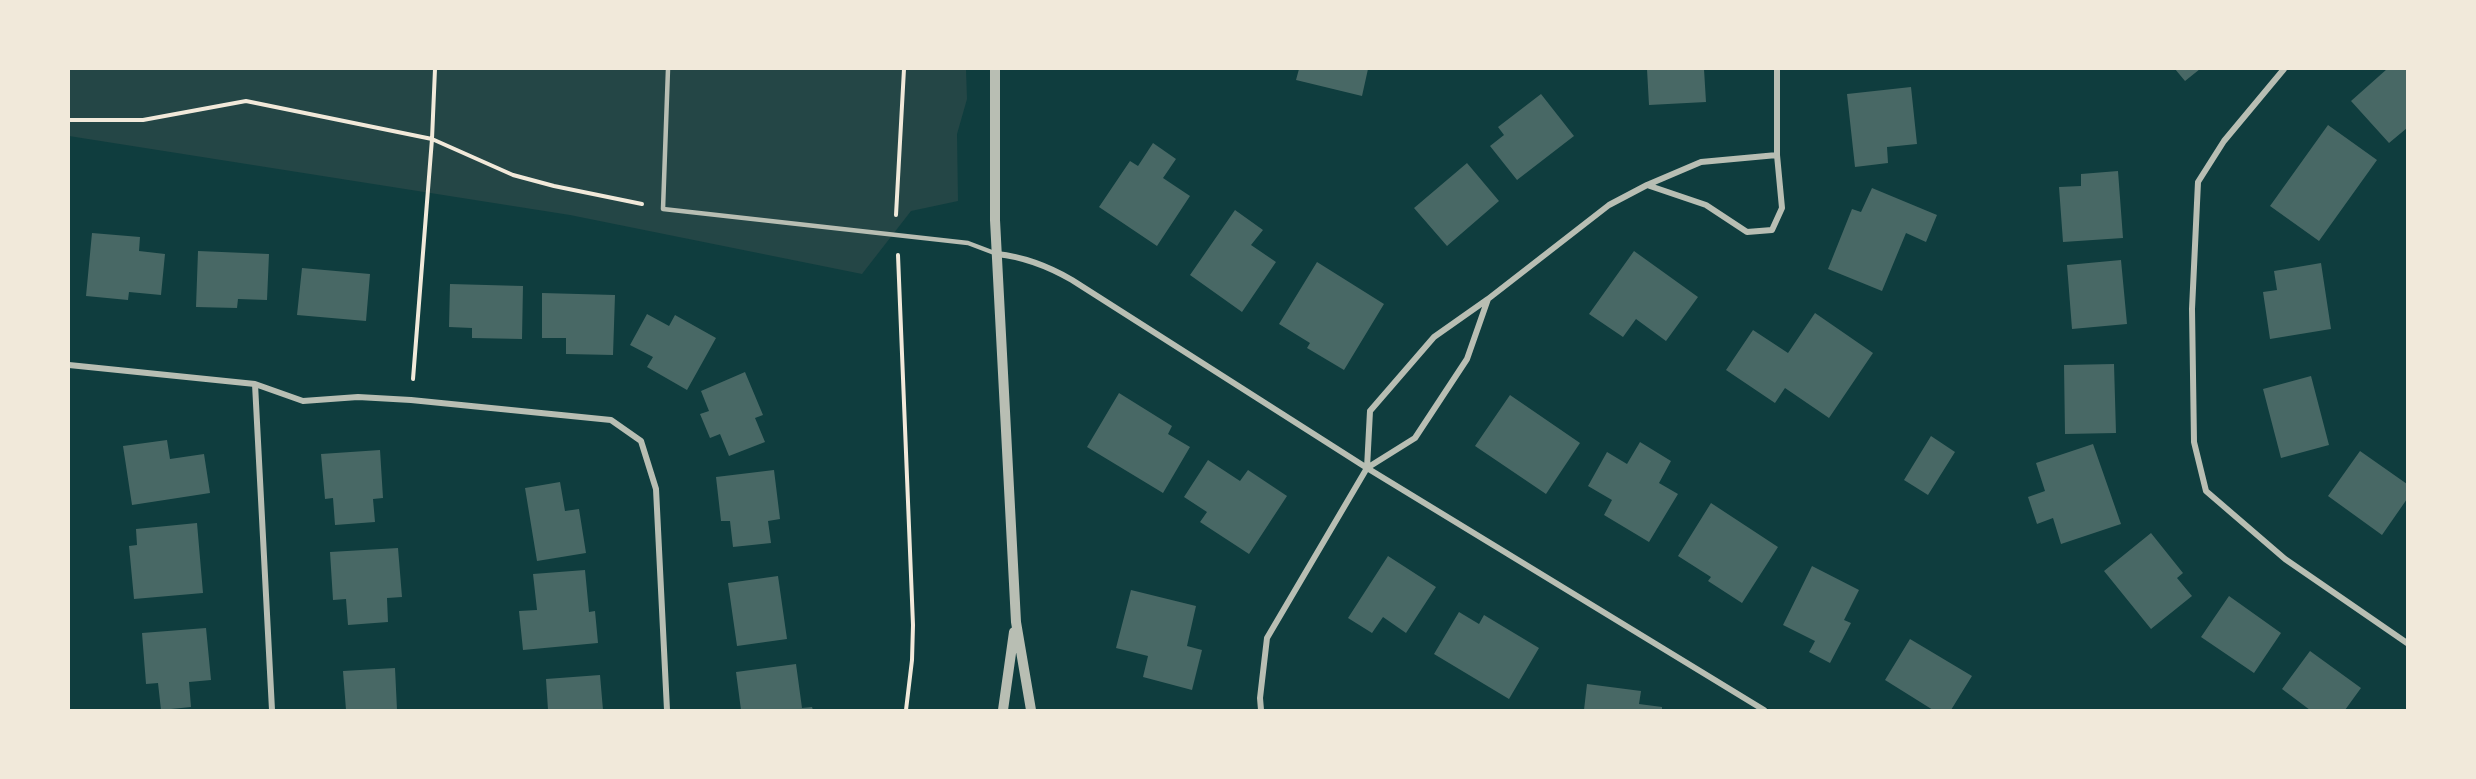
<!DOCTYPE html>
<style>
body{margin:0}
#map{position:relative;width:2476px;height:779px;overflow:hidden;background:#0f3d3e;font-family:"Fira Sans",sans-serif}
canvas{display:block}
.frame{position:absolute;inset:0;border:70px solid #f1e9da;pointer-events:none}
</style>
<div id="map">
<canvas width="2476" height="779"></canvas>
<div class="frame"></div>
</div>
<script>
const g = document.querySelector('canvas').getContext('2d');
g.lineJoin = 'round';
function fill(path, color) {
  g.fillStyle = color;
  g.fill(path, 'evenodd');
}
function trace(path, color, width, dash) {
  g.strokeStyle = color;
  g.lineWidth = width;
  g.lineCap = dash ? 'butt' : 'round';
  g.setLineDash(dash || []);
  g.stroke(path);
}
const green = new Path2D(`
 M69 69H966L967 99 957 134 958 201 911 211 862 274 570 215 69 136Z`);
const building = new Path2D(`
 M1299 69H1368L1362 96 1296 80Z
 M1647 69H1704L1706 102 1649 105Z
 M2175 69H2200L2185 81Z
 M2387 69H2407V128L2389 143 2351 101Z
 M1911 87 1917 144 1887 147 1888 163 1855 167 1847 94Z
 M1541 94 1574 136 1517 180 1490 146 1504 135 1498 127Z
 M2328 125 2377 160 2319 241 2270 206Z
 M1153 143 1176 159 1163 178 1190 196 1157 246 1099 207 1130 161 1138 166Z
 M1467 163 1499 201 1447 246 1414 208Z
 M2118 171 2123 238 2063 242 2059 187 2081 186V174Z
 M1872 188 1937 215 1926 242 1906 233 1882 291 1828 269 1852 209 1861 212Z
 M1235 210 1263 230 1251 245 1276 262 1242 312 1190 275Z
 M92 233 140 237 139 251 165 254 161 295 129 292 128 300 86 296Z
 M198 251 269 254 267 300 238 299 237 308 196 307Z
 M1634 251 1698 297 1666 341 1636 319 1623 337 1589 314Z
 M2121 260 2127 324 2072 329 2067 265Z
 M1317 262 1384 304 1344 370 1307 348 1310 343 1279 324Z
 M2321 263 2331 329 2270 339 2263 292 2277 290 2274 271Z
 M302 268 370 274 366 321 297 315Z
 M450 284 523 286 522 339 472 338V328L449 327Z
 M542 293 615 295 613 355 566 354V338H542Z
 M1815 313 1873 353 1829 418 1785 388 1775 403 1726 370 1753 330 1788 353Z
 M647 314 669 326 675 315 716 338 687 390 647 367 653 357 630 345Z
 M2114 364 2116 433 2065 434 2064 365Z
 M745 372 763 415 755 418 765 442 729 456 720 434 710 438 700 414 709 411 701 391Z
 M2311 376 2329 445 2281 458 2263 389Z
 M1119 393 1172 426 1168 434 1190 447 1163 493 1087 447Z
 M1510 395 1580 443 1546 494 1475 446Z
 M1931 436 1955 452 1928 495 1904 480Z
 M167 440 170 459 204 454 210 493 132 505 123 446Z
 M1640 442 1671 461 1659 483 1678 494 1649 542 1604 515 1612 500 1588 486 1607 452 1627 464Z
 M2093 444 2121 524 2061 544 2053 518 2037 524 2028 497 2045 491 2036 463Z
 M380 450 383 498 373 499 375 522 335 525 333 498 325 499 321 454Z
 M2360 451 2407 484V499L2382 535 2328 496Z
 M1208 460 1240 481 1248 470 1287 496 1249 554 1200 522 1207 512 1184 497Z
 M774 470 780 519 768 521 771 543 733 547 730 521H721L716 477Z
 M560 482 565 511 579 509 586 553 537 561 525 488Z
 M1711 503 1778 547 1742 603 1708 581 1711 577 1678 556Z
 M197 523 203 593 134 599 129 546 137 545 136 529Z
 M2151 533 2183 573 2177 578 2192 596 2151 629 2104 571Z
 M398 548 402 597 387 598 388 622 348 625 346 599 333 600 330 552Z
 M1388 556 1436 587 1406 633 1383 617 1372 633 1348 618Z
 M1812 566 1859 590 1844 620 1851 623 1830 663 1809 652 1815 641 1783 625Z
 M585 570 589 612 595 611 598 643 523 650 519 611 537 610 533 574Z
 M778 576 787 639 737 646 728 583Z
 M1131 590 1196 606 1187 646 1202 650 1192 690 1143 677 1148 656 1116 648Z
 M2229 596 2281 633 2254 673 2201 637Z
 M1459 612 1479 624 1484 615 1539 648 1509 699 1434 654Z
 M206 628 211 680 189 682 191 707 161 710 158 683 146 684 142 633Z
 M1910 639 1972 676 1951 710H1933L1885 680Z
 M2310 651 2361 688 2345 710H2310L2282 689Z
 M796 664 802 708 812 707 813 710H741L736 672Z
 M395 668 397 710H346L343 671Z
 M600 675 603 710H548L546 679Z
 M1587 684 1641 691 1639 704 1662 707V710H1584Z`);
const path = new Path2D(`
 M69 120H143L246 101 432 139 513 175 554 186 642 204
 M896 215 904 69
 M898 255 913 625 912 660 906 710
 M413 379 432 139 435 69`);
const service = new Path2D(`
 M668 69 663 209 968 243 997 254`);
const minor = new Path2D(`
 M2284 69 2224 141 2198 182 2192 309 2194 442 2206 491 2285 559 2407 643
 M1647 185 1706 205 1747 232 1772 230 1782 208 1777 155V69
 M997 254C1025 257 1048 266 1072 280L1367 468 1764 710
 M69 365 255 384 272 710
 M255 384 303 401 358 397 411 400 611 420 641 441 656 489 667 710
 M1367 468 1415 438 1467 359 1488 299
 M1261 710 1260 698 1267 638 1367 468 1370 411 1434 337 1488 299 1609 205 1647 185 1701 162 1777 155`);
const tertiary = new Path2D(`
 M995 69V220L1016 622 1031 710
 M1003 710 1014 632`);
fill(green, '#244646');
fill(building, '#486865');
trace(path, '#f1e9da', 4);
trace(service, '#b8beb3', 4.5);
trace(minor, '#b8beb3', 6);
trace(tertiary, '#b8beb3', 10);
</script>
